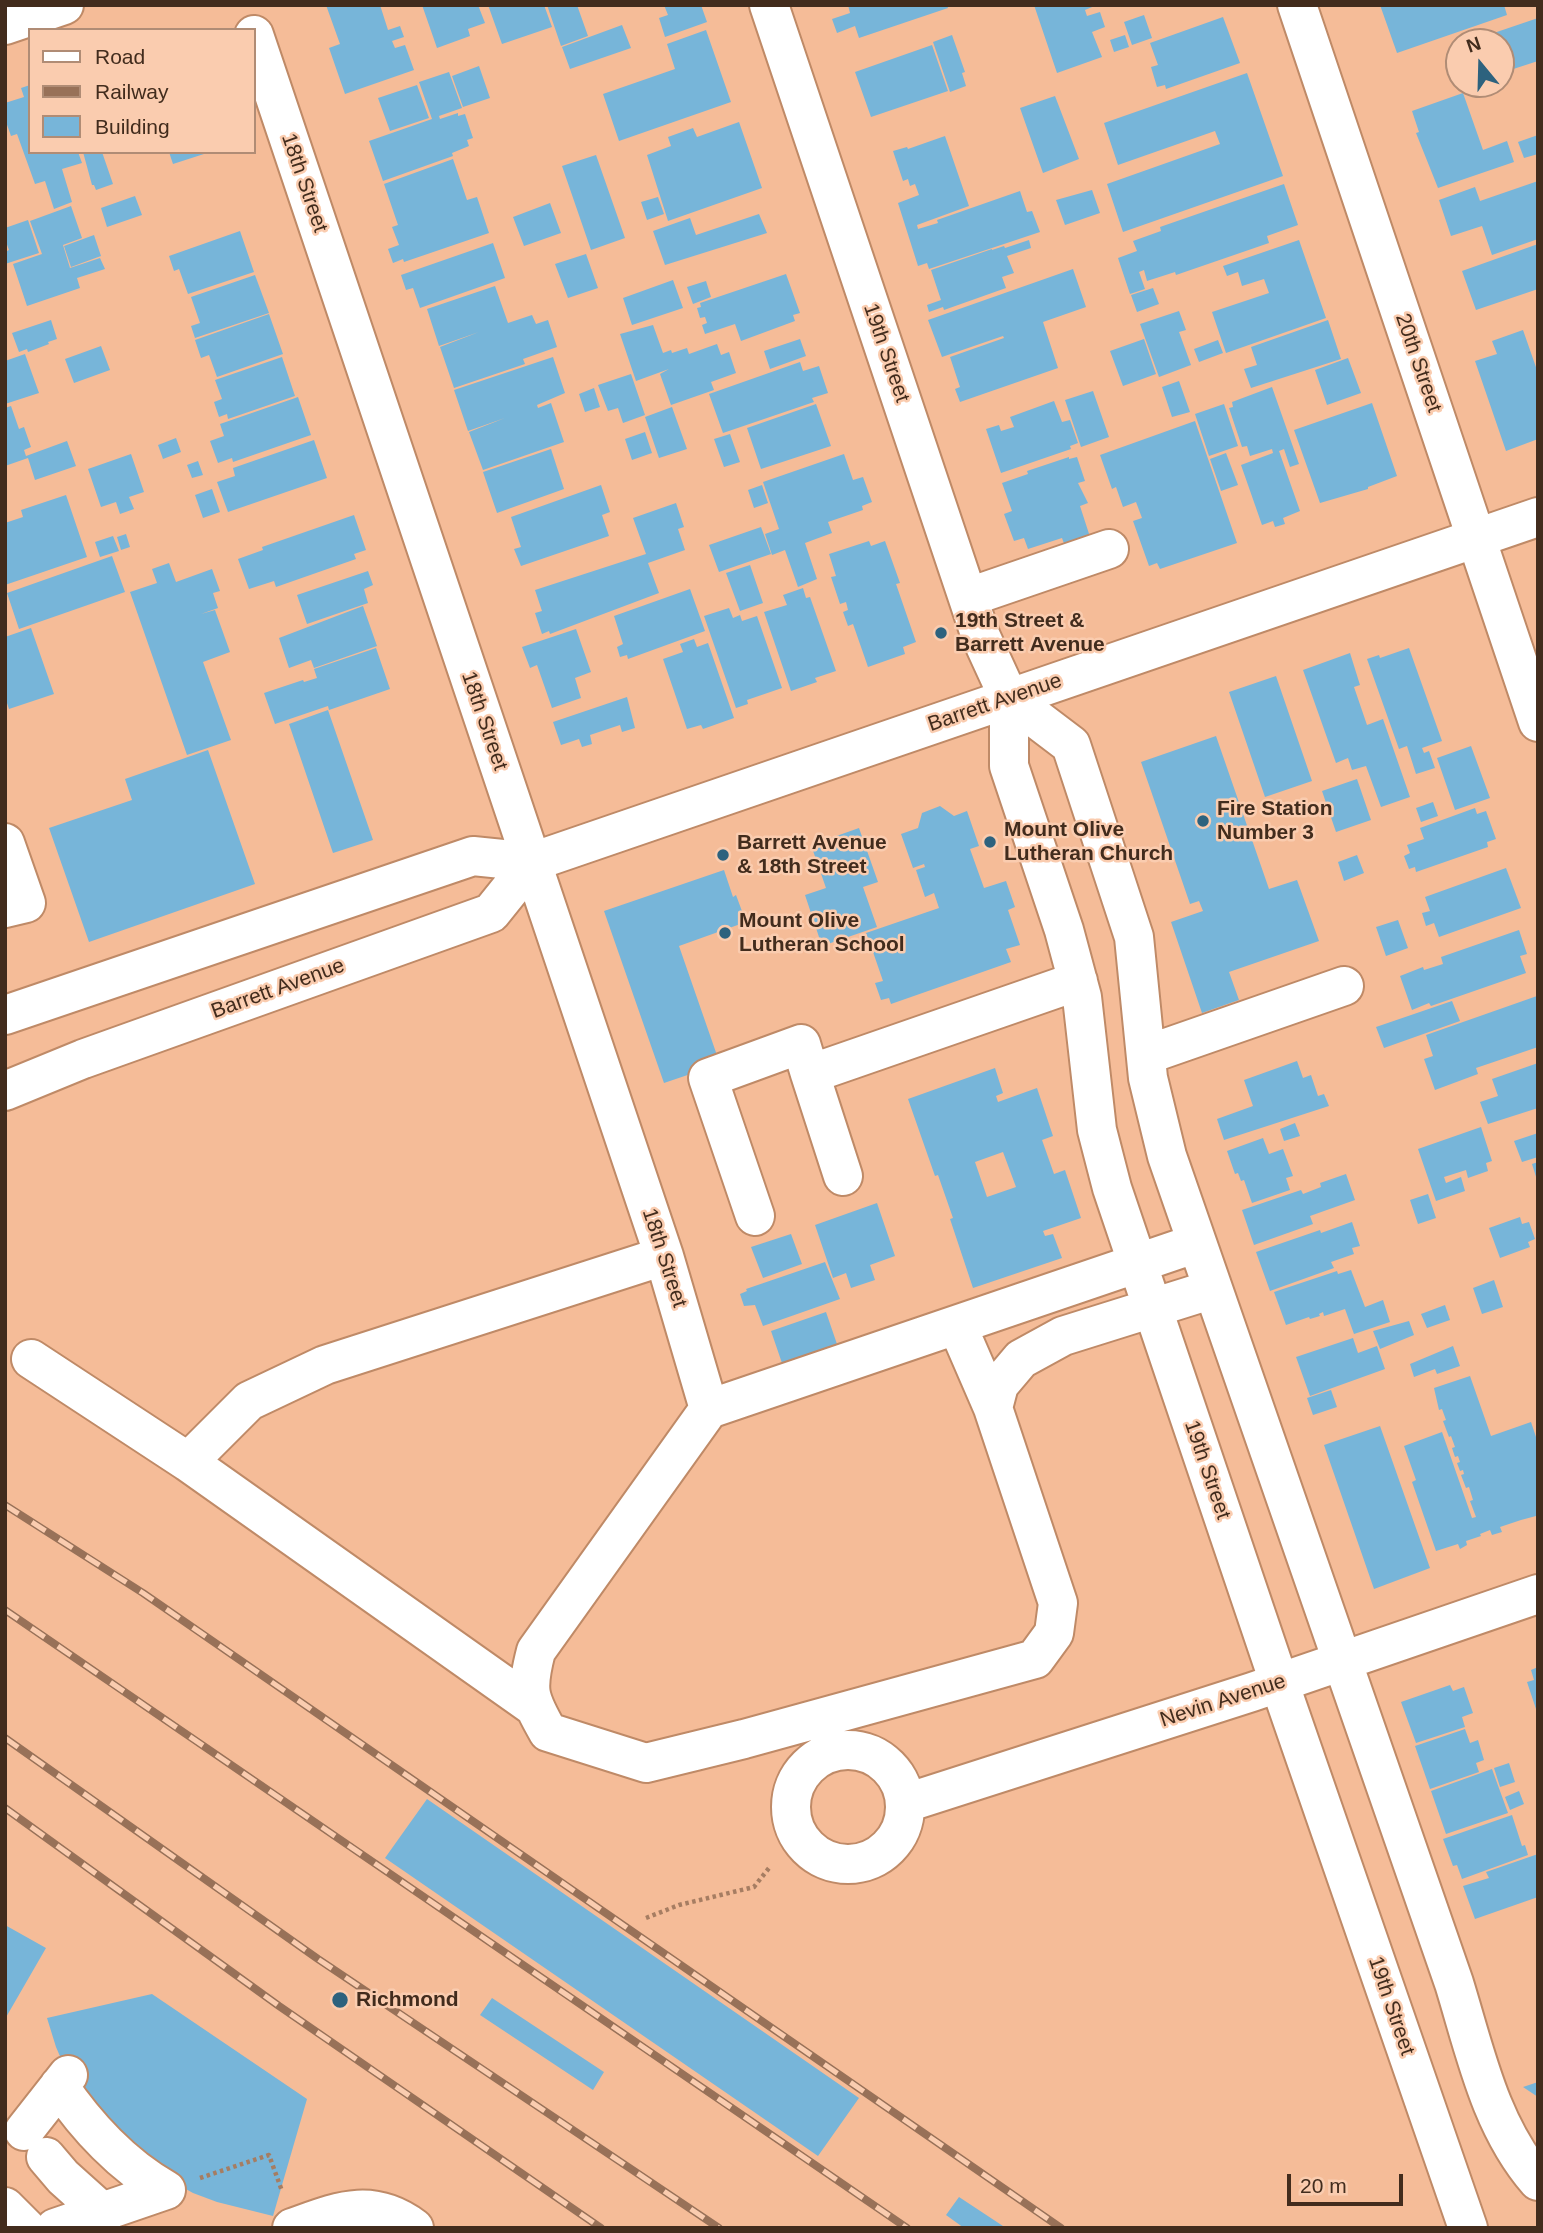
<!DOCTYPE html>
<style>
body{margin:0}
#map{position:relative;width:1543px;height:2233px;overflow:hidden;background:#f5bc98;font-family:Arial,sans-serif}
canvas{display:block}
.frame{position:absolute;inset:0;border:7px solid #422c1d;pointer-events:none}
.legend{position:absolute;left:28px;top:28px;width:228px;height:126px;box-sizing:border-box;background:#faccaf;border:2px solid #b08c75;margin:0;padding:9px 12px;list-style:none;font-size:21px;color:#422c1d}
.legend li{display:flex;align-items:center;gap:14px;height:35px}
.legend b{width:35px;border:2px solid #b08c75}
.north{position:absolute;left:1445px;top:28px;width:70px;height:70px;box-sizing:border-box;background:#faccaf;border:2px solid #b08c75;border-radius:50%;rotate:341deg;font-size:19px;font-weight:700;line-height:28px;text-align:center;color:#422c1d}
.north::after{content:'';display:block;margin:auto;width:24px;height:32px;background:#2d627e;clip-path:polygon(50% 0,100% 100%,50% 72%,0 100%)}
.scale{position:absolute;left:1287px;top:2174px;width:116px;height:32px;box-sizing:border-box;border:4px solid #422c1d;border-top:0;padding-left:9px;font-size:21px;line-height:24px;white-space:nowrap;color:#422c1d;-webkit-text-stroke:5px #faccaf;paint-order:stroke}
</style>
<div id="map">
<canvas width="1543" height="2233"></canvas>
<div class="frame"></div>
<ul class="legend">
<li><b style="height:9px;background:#fff"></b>Road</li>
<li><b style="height:9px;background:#987158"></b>Railway</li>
<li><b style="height:19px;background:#77b5d9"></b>Building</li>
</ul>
<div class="north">N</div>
<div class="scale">20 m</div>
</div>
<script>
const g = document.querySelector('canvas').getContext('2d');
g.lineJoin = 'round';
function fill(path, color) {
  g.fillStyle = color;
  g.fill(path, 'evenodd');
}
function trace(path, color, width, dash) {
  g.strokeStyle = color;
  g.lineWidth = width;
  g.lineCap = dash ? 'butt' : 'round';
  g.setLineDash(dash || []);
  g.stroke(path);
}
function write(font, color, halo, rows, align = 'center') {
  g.font = font + ' Arial,sans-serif';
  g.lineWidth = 5;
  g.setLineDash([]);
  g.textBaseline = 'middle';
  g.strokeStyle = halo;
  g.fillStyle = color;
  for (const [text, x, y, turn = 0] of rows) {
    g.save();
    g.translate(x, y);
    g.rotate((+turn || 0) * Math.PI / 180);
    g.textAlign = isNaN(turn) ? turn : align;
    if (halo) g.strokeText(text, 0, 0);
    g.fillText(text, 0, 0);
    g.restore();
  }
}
const building = new Path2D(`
 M326 5H380L388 30 400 26 404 37 392 41 395 48 405 45 414 70 345 94 329 48 340 44Z
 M422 5H478L485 23 468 29 470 36 437 48Z
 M488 5H544L552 27 502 44Z
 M547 5H577L588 36 561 46Z
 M664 5H701L707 22 665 37 659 18 668 15Z
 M848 5H947L948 8 859 38 855 26 837 33 832 19 850 13Z
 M1034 5H1097L1085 10 1087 16 1100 12 1105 27 1092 32 1102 57 1057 73Z
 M1380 5H1504L1507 15 1397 53Z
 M1144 15 1152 38 1132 45 1124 22Z
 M1223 17 1240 63 1166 89 1165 85 1157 87 1151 67 1158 65 1150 43Z
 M1538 18V61L1501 73V42H1487L1485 36Z
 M622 25 631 48 570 69 562 47Z
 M706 30 731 102 619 141 603 94 675 69 667 44Z
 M952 35 965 72 962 73 966 86 950 92 933 42Z
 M1125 35 1129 47 1114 52 1110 40Z
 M932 45 948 91 871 117 855 72Z
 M479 66 490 98 463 107 452 76Z
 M449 72 462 108 439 116 440 119 458 113V116L465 114 473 138 467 140 469 146 452 153 453 156 383 181 369 141 432 119 419 82Z
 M1247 73 1283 176 1123 232 1107 184 1220 144 1215 131 1118 165 1104 123Z
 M30 85V152H78L82 163 62 169 72 202 54 209 45 181 35 184 17 134 11 136 5 119V103L24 97 21 88Z
 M417 85 429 118 390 131 378 98Z
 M1463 93 1483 150 1507 141 1514 162 1438 188 1416 133 1419 132 1412 111Z
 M1055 96 1079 159 1043 173 1020 108Z
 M739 122 762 188 668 221 647 155 671 146 668 137 693 128 697 137Z
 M1538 135V154L1524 158 1518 142Z
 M945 136 969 206 917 225 918 229 938 223 937 220 1020 191 1027 212 1032 211 1040 232 929 269 927 263 918 266 898 203 919 195 915 184 910 186 908 179 903 181 893 151 907 147 908 149Z
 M83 152H102L113 184 96 190 94 185H92Z
 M169 152H206L207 153 173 164Z
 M596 155 625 238 591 250 562 166Z
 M453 159 467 200 477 197 489 233 404 262 403 259 393 263 388 249 399 245 392 227 398 225 384 184Z
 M1538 181V239L1492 255 1482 226 1451 236 1439 200 1475 187 1480 201Z
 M1284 184 1298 225 1267 236 1269 243 1176 275 1175 272 1147 281 1144 270 1139 272 1145 289 1130 294 1118 258 1137 251 1133 241 1161 231 1160 227Z
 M1092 190 1100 213 1065 225 1056 200Z
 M135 196 142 215 107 227 101 208Z
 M658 197 664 214 647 220 641 202Z
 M550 203 561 233 524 246 513 217Z
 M71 206 82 238 63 245 70 268 100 258 105 269 77 278 80 288 27 306 13 264 42 254 30 221Z
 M759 214 767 233 665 265 653 231 690 218 696 235Z
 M28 220 39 253 5 264V252L9 250 5 239V228Z
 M240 231 254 272 188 294 179 269 174 271 169 256Z
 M94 235 101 256 71 267 64 246Z
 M1029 240 1031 248 1007 256 1014 273 1002 277 1006 288 944 310 943 307 929 312 927 305 941 300 931 270 992 249V250L1004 246 1005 248Z
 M1299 240 1326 318 1226 353 1212 312 1269 293 1264 279 1242 286 1238 272 1227 276 1223 266Z
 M493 243 505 278 420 308 413 288 406 290 401 275Z
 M1538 244V289L1476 310 1462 271Z
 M586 254 598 288 568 298 555 264Z
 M1073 269 1086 307 1043 322 1058 368 960 402 955 389 960 387 950 357 1004 338 1003 336 942 357 928 320Z
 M786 274 800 313 793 315 795 321 741 341 735 324 705 334 702 325 707 323 705 317 700 318 697 308 701 307 700 303Z
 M255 275 269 313 195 338 191 326 200 323 191 297Z
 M673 280 683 308 632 325 623 298Z
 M706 281 711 297 693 304 687 287Z
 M495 286 508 323 532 315 536 324 548 320 557 347 523 359 525 364 454 388 440 347 479 332 439 346 427 309Z
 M1153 288 1159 304 1137 312 1131 295Z
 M1179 311 1186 330 1179 332 1191 365 1159 377 1140 324Z
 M269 314 283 354 217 377 209 355 201 358 195 340Z
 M51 320 57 339 48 342 49 344 28 352 27 349 19 352 12 333Z
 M1328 320 1341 359 1251 388 1244 369 1257 365 1251 347Z
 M653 325 663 353 671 350 672 353 687 348 689 354 717 344 721 355 729 352 736 373 711 382 714 390 671 405 660 374 669 369 636 381 620 334Z
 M1523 330 1538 373V439L1506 451 1475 361 1497 354 1492 341Z
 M800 339 806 356 770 369 764 351Z
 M1144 339 1156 374 1123 386 1110 351Z
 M1218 340 1223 353 1199 362 1194 349Z
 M101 346 110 370 74 383 65 359Z
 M25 354 39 393 5 404V361Z
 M282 357 295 396 228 419 227 414 219 417 214 402 222 399 215 380Z
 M553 357 565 393 537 405 538 408 551 403 564 442 483 470 469 432 505 418 468 431 454 390Z
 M1348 358 1361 393 1327 405 1315 370Z
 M800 362 803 371 819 366 828 393 812 398 814 402 723 433 709 394Z
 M631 374 645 415 623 423 618 408 608 411 598 385Z
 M1179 381 1190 412 1172 417 1162 387Z
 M1272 387 1299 464 1290 467 1284 449 1279 451 1300 511 1283 518 1285 524 1275 527 1273 521 1262 525 1241 465 1273 453 1272 449 1250 456 1247 446 1242 447 1229 408 1233 407 1232 402Z
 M594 388 600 407 585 412 579 394Z
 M1093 391 1109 437 1081 447 1065 400Z
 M298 397 311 435 233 462 232 458 218 463 210 441 224 436 220 424Z
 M1054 401 1062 422 1070 420 1078 443 1070 446 1071 449 1001 473 986 429 999 425 1001 431 1014 427 1010 417Z
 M1372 403 1397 476 1368 487V489L1320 503 1294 430Z
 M816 404 831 446 761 469 747 428Z
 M1224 404 1238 446 1209 456 1195 414Z
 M11 406 19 429 24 427 31 447 24 450 26 456 67 441 76 466 35 480 28 458 5 466V408Z
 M672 407 687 449 659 458 645 417Z
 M1195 421 1237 543 1160 569 1157 563 1149 566 1133 521 1142 518 1136 502 1123 507 1116 487 1112 489 1100 455Z
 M645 432 652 453 632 460 625 439Z
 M730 434 740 462 724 467 714 439Z
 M176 438 181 452 163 459 158 445Z
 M314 440 327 478 228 512 217 482 235 476 233 468Z
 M551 449 564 489 497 513 483 472Z
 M1226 453 1238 485 1221 491 1210 459Z
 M131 454 144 492 129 497 134 509 120 514 116 502 101 507 88 469Z
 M844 454 853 480 863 477 872 502 862 506 863 510 828 522 832 533 805 543 817 579 798 587 785 550 772 555 765 534 779 529 763 482Z
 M1069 457V459L1077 457 1085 481 1078 483 1088 503 1080 506 1091 540 1066 549 1062 538 1028 549 1024 538 1014 541 1004 514 1012 511 1002 483 1028 474 1027 471Z
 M198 461 203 475 192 478 187 465Z
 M601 485 610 512 602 515 609 536 521 566 514 549 521 547 511 517Z
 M762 485 768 503 754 508 748 490Z
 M212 489 220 512 203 518 195 495Z
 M66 495 87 557 5 585V523L23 517 21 510Z
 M676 503 684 527 678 529 685 550 648 563 659 593 550 634 549 631 542 634 535 613 542 611 535 590 646 554 633 518Z
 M354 515 366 550 354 554 356 559 276 587 274 581 249 589 238 559 263 550 262 547Z
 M761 527 771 554 719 572 709 545Z
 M126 534 130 547 121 550 117 537Z
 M113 536 119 551 100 557 95 542Z
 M869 541 871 546 885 541 900 583 896 584 916 642 903 647 905 654 868 667 853 624 848 626 843 612 848 610 846 602 840 604 831 577 836 576 829 554Z
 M112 556 125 592 19 629 7 593Z
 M169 563 176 582 212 569 220 591 213 593 218 608 201 614 215 610 230 652 203 662 231 740 187 755 130 592 157 583 152 569Z
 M750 565 763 603 740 611 726 573Z
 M368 571 373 585 364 589 368 603 307 624 297 595Z
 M803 588 806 598 810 597 836 671 815 678 817 682 791 691 764 612 787 605 783 595Z
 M690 589 705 631 628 659 627 655 620 657 617 647 623 644 614 616Z
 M363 606 377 646 314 668 311 660 289 668 279 638Z
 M729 608 733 618 740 615 742 621 757 616 782 688 747 700 748 704 736 708 704 616Z
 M31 628 54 694 9 709 5 697V637Z
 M576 629 591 672 575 678 581 698 552 708 537 665 530 668 522 647Z
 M694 639 697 647 708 643 734 718 703 729 701 725 687 729 663 659 683 652 680 644Z
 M376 648 390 689 329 710 328 706 275 724 264 693 303 680 304 682 317 678 314 669Z
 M1409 648 1442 741 1422 748 1424 753 1429 751 1435 768 1416 774 1407 746 1399 749 1367 659 1379 655 1380 658Z
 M1350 653 1360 685 1354 687 1367 725 1383 719 1410 797 1381 807 1366 766 1352 770 1348 758 1336 763 1303 670Z
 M1276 676 1312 781 1265 797 1229 692Z
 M627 697 635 728 622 732 620 725 590 735 592 744 582 747 579 739 561 745 553 722Z
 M328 710 373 840 333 853 289 724Z
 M1216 736 1269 889 1297 880 1319 941 1229 972 1239 1000 1202 1013 1171 922 1203 911 1199 901 1190 904 1141 762Z
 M1471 746 1490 798 1455 810 1437 758Z
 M208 750 255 884 89 942 49 828 132 800 125 779Z
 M1357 779 1371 820 1336 832 1322 791Z
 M1433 802 1438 816 1421 822 1416 808Z
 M940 806 954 816 967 811 979 846 970 849 984 888 1006 881 1015 907 1008 910 1020 945 1006 949 1011 962 891 1004 889 998 881 1000 875 983 883 981 873 952 867 953 864 945 870 943 866 933 939 908 934 893 925 897 916 870 925 867 924 864 913 868 901 834 918 828 922 813Z
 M1475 808 1477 814 1486 811 1496 839 1487 842 1488 847 1416 872 1415 867 1409 869 1404 856 1410 853 1407 845 1424 839 1420 828Z
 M859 828 878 882 863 887 877 927 822 946 805 895 826 888 811 845Z
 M1357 855 1364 873 1344 881 1338 862Z
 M1506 868 1521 908 1439 937 1434 923 1426 926 1422 913 1430 911 1425 897Z
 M724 870 733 897 736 895 746 922 679 946 720 1064 664 1083 604 911Z
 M1398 920 1408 948 1386 956 1376 927Z
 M1519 930 1527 954 1520 956 1526 973 1431 1006 1429 1003 1412 1010 1400 976 1423 967 1424 970 1443 964 1441 957Z
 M1537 996 1538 1047 1476 1068 1478 1074 1435 1090 1424 1059 1433 1056 1426 1035Z
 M1452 1001 1460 1021 1384 1048 1376 1027Z
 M1297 1061 1303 1078 1311 1075 1318 1096 1324 1094 1329 1106 1224 1140 1217 1119 1253 1106 1244 1080Z
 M1538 1063V1108L1488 1124 1480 1102 1498 1096 1492 1079Z
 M995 1068 1003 1093 996 1096 998 1102 1037 1088 1053 1136 1042 1140 1054 1174 1065 1170 1081 1218 1043 1231 1045 1236 1053 1234 1062 1258 973 1288 950 1219 953 1218 938 1175 935 1176 908 1099ZM1003 1152 1016 1187 987 1197 975 1162Z
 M1295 1123 1300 1136 1284 1141 1280 1129Z
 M1481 1127 1492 1161 1486 1163 1488 1171 1468 1178 1466 1170 1444 1177 1446 1183 1461 1177 1465 1191 1436 1201 1418 1149Z
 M1538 1133V1157L1522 1162 1514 1141Z
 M1263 1138 1269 1154 1283 1149 1293 1176 1286 1178 1290 1190 1252 1203 1244 1180 1241 1181 1238 1173 1235 1174 1227 1151Z
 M1538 1162V1180H1537L1532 1164Z
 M1346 1174 1355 1200 1310 1216 1313 1224 1254 1245 1242 1210 1301 1190 1303 1194 1321 1187 1320 1183Z
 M1428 1194 1436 1218 1418 1224 1410 1200Z
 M877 1203 895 1256 870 1265 875 1280 851 1288 846 1273 833 1278 815 1225Z
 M1520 1217 1522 1224 1529 1222 1535 1239 1528 1242 1530 1247 1500 1258 1489 1228Z
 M1352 1222 1360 1246 1352 1248 1354 1254 1331 1262 1334 1268 1270 1291 1256 1252 1320 1230 1321 1233Z
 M791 1234 802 1264 763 1278 751 1247Z
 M825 1262 840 1299 763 1326 755 1305 744 1306 740 1294 747 1291 746 1289Z
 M1351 1270 1365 1307 1383 1300 1390 1322 1354 1334 1345 1309 1324 1316 1323 1312 1319 1314 1320 1316 1310 1319 1309 1317 1286 1325 1274 1292 1337 1271 1338 1274Z
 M1494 1280 1503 1307 1482 1314 1473 1288Z
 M1445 1305 1450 1320 1427 1328 1421 1314Z
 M826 1312 838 1347 783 1366 771 1331Z
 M1409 1321 1414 1335 1380 1349 1373 1331Z
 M1353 1338 1358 1353 1377 1346 1385 1369 1310 1396 1296 1357Z
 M1453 1346 1460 1366 1437 1374 1435 1369 1414 1377 1410 1364Z
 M1470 1376 1491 1436 1531 1422 1538 1443V1521L1536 1516 1521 1520 1500 1527 1502 1532 1492 1535 1490 1530 1480 1534 1481 1536 1466 1541 1467 1545 1460 1549 1458 1544 1436 1551 1412 1482 1416 1480 1404 1446 1442 1432 1472 1518 1476 1517 1470 1501 1473 1500 1469 1487 1466 1488 1461 1475 1464 1474 1463 1470 1460 1471 1457 1463 1460 1462 1458 1456 1455 1457 1452 1448 1455 1447 1451 1436 1449 1437 1443 1421 1446 1420 1442 1409 1439 1410 1434 1388Z
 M1331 1390 1337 1407 1313 1415 1307 1398Z
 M1380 1426 1430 1568 1374 1589 1324 1445Z
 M1538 1667V1712H1537L1527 1682 1534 1680 1531 1670Z
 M1450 1685 1453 1691 1464 1687 1473 1713 1462 1717 1465 1727 1416 1743 1401 1702Z
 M1465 1729 1470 1743 1478 1740 1484 1760 1476 1763 1479 1772 1430 1789 1415 1746Z
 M1509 1763 1515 1782 1500 1787 1494 1768Z
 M1492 1769 1508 1813 1446 1834 1431 1791Z
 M1519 1791 1524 1804 1510 1810 1505 1797Z
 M427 1799 859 2098 818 2156 385 1858Z
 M1512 1815 1522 1846 1525 1845 1528 1855 1462 1879 1457 1865 1453 1866 1443 1839Z
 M1538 1854V1897L1475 1919 1463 1886 1489 1878 1486 1872Z
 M5 1925 46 1948 5 2019Z
 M152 1994 307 2099 273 2216 217 2202 193 2193 150 2169 68 2075 56 2047 47 2018Z
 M492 1998 604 2072 593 2090 480 2015Z
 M1538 2082V2097L1523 2087Z
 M959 2197 1003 2226 1002 2228H964L946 2215Z`);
const path = new Path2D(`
 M646 1918 679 1905 754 1887 769 1868
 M200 2178 269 2155 282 2191`);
const minor = new Path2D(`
 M769 5 981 637 1009 698V766L1064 930 1082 997 1097 1130 1112 1188 1279 1682 1468 2228
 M1297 5 1538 722
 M5 25 64 5
 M254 35 664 1256 709 1409
 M969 597 1109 549
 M1009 698 1071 745 1134 937 1148 1078 1167 1156 1454 1983C1475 2051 1490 2126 1538 2181
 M5 843 26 903 5 908
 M1146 1055 1344 986
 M843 1176 810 1074 1078 981
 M755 1216 708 1078 801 1044 810 1074
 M1197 1243 709 1409 536 1651C526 1690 528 1697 548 1732L646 1763 744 1739 1035 1659 1054 1633 1058 1603 993 1408 999 1385 1021 1359 1063 1336 1213 1289
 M957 1325 993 1408
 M31 1359 188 1462
 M533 1706 188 1462 249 1401 325 1365 664 1256
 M791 1807a57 57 0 1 1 114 0a57 57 0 1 1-114 0Z
 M906 1803 1252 1692 1538 1594
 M59 2086C86 2126 123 2166 166 2190
 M24 2131 68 2075
 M46 2157 63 2177 102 2212
 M5 2207 26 2228
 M55 2228 166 2190
 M292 2228C337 2212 371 2196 414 2228`);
const major = new Path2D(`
 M5 1015 473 856 532 862 1538 517
 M5 1091 83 1059 491 913 532 862`);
const rail = new Path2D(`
 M5 1505 143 1593 1061 2228
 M5 1610 907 2228
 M5 1738 318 1959 719 2228
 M5 1808 279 2006 601 2228`);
const markers = [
 [941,633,7,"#2d627e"],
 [1203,821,7,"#2d627e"],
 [990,842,7,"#2d627e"],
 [723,855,7,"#2d627e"],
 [725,933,7,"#2d627e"],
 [340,2000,9,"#2d627e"]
];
const streetNames = [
 ["18th Street",304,183,71],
 ["19th Street",886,353,71],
 ["20th Street",1418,363,71],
 ["Barrett Avenue",995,703,-19],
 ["18th Street",484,721,71],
 ["Barrett Avenue",278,989,-20],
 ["18th Street",664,1258,72],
 ["19th Street",1207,1470,71],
 ["Nevin Avenue",1223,1701,-18],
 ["19th Street",1391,2006,71]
];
const poiNames = [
 ["19th Street &",955,621],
 ["Barrett Avenue",955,645],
 ["Fire Station",1217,809],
 ["Number 3",1217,833],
 ["Mount Olive",1004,830],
 ["Lutheran Church",1004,854],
 ["Barrett Avenue",737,843],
 ["& 18th Street",737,867],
 ["Mount Olive",739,921],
 ["Lutheran School",739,945],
 ["Richmond",356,2000]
];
fill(building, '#77b5d9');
trace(minor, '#bf8a67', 42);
trace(major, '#bf8a67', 42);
trace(path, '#a67d62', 4.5, [3.5, 3.5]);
trace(minor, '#fff', 38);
trace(major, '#fff', 38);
trace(rail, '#987158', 8);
trace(rail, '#faccaf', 5, [16]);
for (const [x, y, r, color] of markers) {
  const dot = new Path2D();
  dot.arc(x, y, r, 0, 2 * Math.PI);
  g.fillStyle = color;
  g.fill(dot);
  trace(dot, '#faccaf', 2.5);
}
write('21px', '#422c1d', '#faccaf', streetNames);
write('bold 21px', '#422c1d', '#faccaf', poiNames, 'left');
</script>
